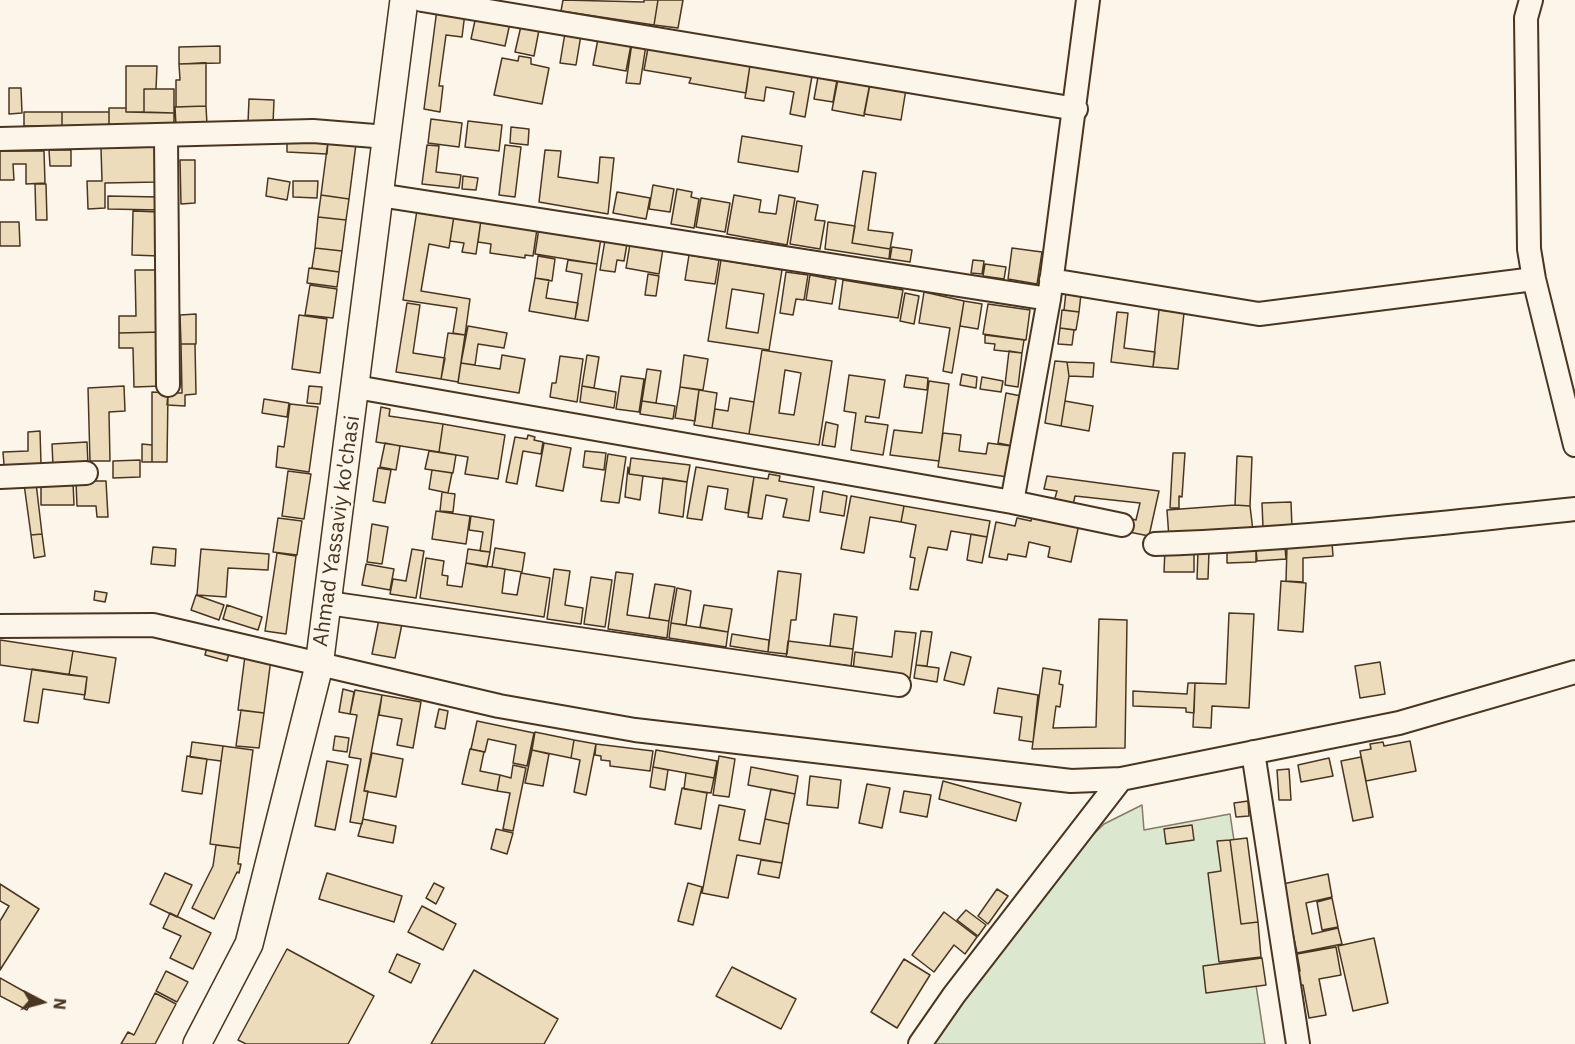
<!DOCTYPE html>
<style>
body{margin:0}
#map{position:relative;width:1575px;height:1044px;overflow:hidden;background:#fbf6e9;font-family:"IBM Plex Sans",sans-serif}
canvas{display:block}
.north{position:absolute;left:12px;top:972px;width:60px;height:60px;-webkit-text-stroke:4px #fbf6e9;paint-order:stroke;rotate:96deg;font-size:16px;font-weight:700;line-height:24px;text-align:center;color:#4a3520}
.north::after{content:'';display:block;margin:auto;width:21px;height:27px;background:#4a3520;clip-path:polygon(50% 0,100% 100%,50% 72%,0 100%)}
</style>
<div id="map">
<canvas width="1575" height="1044"></canvas>
<div class="north">N</div>
</div>
<script>
const g = document.querySelector('canvas').getContext('2d');
g.lineJoin = 'round';
function fill(path, color) {
  g.fillStyle = color;
  g.fill(path, 'evenodd');
}
function trace(path, color, width, dash) {
  g.strokeStyle = color;
  g.lineWidth = width;
  g.lineCap = dash ? 'butt' : 'round';
  g.setLineDash(dash || []);
  g.stroke(path);
}
function write(font, color, halo, rows, align = 'center') {
  g.font = font + ' "IBM Plex Sans",sans-serif';
  g.lineWidth = 4.5;
  g.setLineDash([]);
  g.textBaseline = 'middle';
  g.strokeStyle = halo;
  g.fillStyle = color;
  for (const [text, x, y, turn = 0] of rows) {
    g.save();
    g.translate(x, y);
    g.rotate((+turn || 0) * Math.PI / 180);
    g.textAlign = isNaN(turn) ? turn : align;
    if (halo) g.strokeText(text, 0, 0);
    g.fillText(text, 0, 0);
    g.restore();
  }
}
const green = new Path2D(`
 M1142 805 1144 830 1230 814 1265 1044H929L1071 856 1104 824Z`);
const building = new Path2D(`
 M563 0 644 2V0H658L654 25 561 11Z
 M658 0H683L678 28 654 25Z
 M437 9 465 13 462 37 446 35 439 86H443L440 112 424 109Z
 M476 16 510 23 505 46 471 39Z
 M521 26 539 30 534 56 515 52Z
 M565 33 581 35 576 65 560 63Z
 M598 39 631 45 626 71 593 65Z
 M632 43 646 45 640 84 626 83Z
 M220 46V63L179 64V47Z
 M648 48 750 65 746 93 689 83 691 78 644 70Z
 M519 56 531 58V64L549 68 542 104 494 95 502 58 518 61Z
 M206 63V106L176 107V80H180L179 64Z
 M750 65 812 76 805 117 790 114 794 92 766 87 764 101 745 98Z
 M126 66H157L156 89H144V112H126Z
 M818 77 837 80 833 102 814 99Z
 M838 79 870 84 864 116 832 110Z
 M870 83 906 89 901 120 864 114Z
 M9 88H21L22 113 9 114Z
 M144 89H174V113L144 112Z
 M249 99 274 100 273 124 248 123Z
 M206 106 207 125 176 126 175 107Z
 M109 108H126V112L174 113V129H109Z
 M24 112H62V126H24Z
 M62 112H109V129H62Z
 M431 119 462 123 459 147 428 143Z
 M468 121 502 125 499 151 465 147Z
 M511 127 529 129 528 145 510 143Z
 M742 136 802 146 798 172 738 162Z
 M287 138 328 141 327 154 287 152Z
 M328 141 356 144 349 199 321 195Z
 M427 145 439 146 436 172 461 175 459 188 422 184Z
 M505 145 521 147 515 197 499 195Z
 M158 147V182L105 183V208L88 209 87 181H102L101 148Z
 M49 150H71V166H50Z
 M545 150 561 151 558 177 598 183 600 157 614 158 608 214 539 202Z
 M0 151H44L45 183 26 184V164H13L14 180H0Z
 M180 160H195V203L181 204Z
 M863 171 876 173 868 230 893 233 890 249 852 243Z
 M463 176 478 178 476 190 462 189Z
 M268 178 290 182 287 200 266 196Z
 M293 181H318L317 198 293 197Z
 M35 184H46L47 220H36Z
 M653 185 674 189 670 212 649 209Z
 M677 189 692 192 691 197 699 199 694 228 671 224Z
 M617 192 650 198 646 219 613 213Z
 M321 195 349 199 346 220 318 217Z
 M734 195 761 200 759 212 776 214 779 195 795 198 787 245 727 234Z
 M108 196 159 197V210L108 209Z
 M701 198 730 203 725 232 696 227Z
 M797 201 818 205 815 220 825 221 820 249 790 244Z
 M417 210 454 216 449 248 429 244 421 291 470 299 465 335 453 333 457 308 403 300Z
 M133 211 159 212V256L132 255Z
 M454 216 481 220 476 254 462 252 464 243 450 241Z
 M318 217 346 220 342 251 315 248Z
 M481 220 537 229 533 256 525 255V258L490 253 491 244 478 242Z
 M0 222H19L20 246H0Z
 M828 222 855 226 852 243 890 249 889 259 825 249Z
 M539 228 601 238 597 264 535 254Z
 M605 240 627 244 624 261 617 260 615 272 600 270Z
 M630 244 663 249 659 274 626 268Z
 M892 247 912 250 910 262 890 259Z
 M315 248 342 251 339 272 312 268Z
 M1012 248 1042 252 1037 284 1008 279Z
 M689 255 719 260 715 284 685 280Z
 M538 256 555 259 552 281 535 278Z
 M568 260 597 264 588 321 575 319 582 274 566 271Z
 M721 260 782 270 769 350 708 341ZM732 289 764 294 758 333 726 328Z
 M973 260 984 261 982 274 971 273Z
 M985 264 1006 267 1004 279 983 276Z
 M309 268 339 272 337 287 307 283Z
 M135 270H160L161 332 119 333V316H136Z
 M786 272 808 275 804 300 796 299 793 315 780 313Z
 M648 274 659 276 656 296 645 295Z
 M810 275 836 280 832 304 806 300Z
 M535 278 549 280 546 298 578 303 575 319 529 311Z
 M843 280 903 290 898 318 839 309Z
 M310 285 337 289 333 318 305 315Z
 M924 292 964 301 952 373 943 371 950 328 919 323Z
 M1066 292 1081 294 1079 312 1064 310Z
 M905 293 919 296 914 324 900 321Z
 M964 301 982 304 978 329 960 326Z
 M407 303 420 305 413 353 445 358 441 379 396 372Z
 M988 304 1030 310 1026 340 983 334Z
 M1062 310 1079 312 1076 330 1060 328Z
 M1159 310 1184 313 1178 369 1153 367Z
 M1117 312 1128 313 1124 348 1155 352 1153 367 1111 362Z
 M196 314V344H181L180 315Z
 M299 315 327 319 320 373 292 369Z
 M468 326 507 333 504 348 478 344 475 365 461 363Z
 M1060 328 1074 330 1072 345 1058 344Z
 M161 332 162 386 134 387 133 348H119V333Z
 M448 333 465 335 458 382 441 379Z
 M985 335 1024 340 1022 353 994 350 995 344 985 343Z
 M181 344H195L196 394 185 395V406L167 405 168 393H182Z
 M762 350 832 361 819 445 749 434ZM785 370 801 373 794 415 779 413Z
 M1009 351 1022 353 1018 387 1005 385Z
 M502 355 525 359 519 393 458 383 461 363 500 369Z
 M587 355 599 357 594 388 582 386Z
 M684 355 708 359 703 390 680 387Z
 M560 356 583 359 577 402 550 397 552 383H556Z
 M1055 361 1067 362 1069 376 1061 426 1045 423Z
 M1067 362 1094 363 1093 377 1069 376Z
 M647 369 661 371 656 403 642 401Z
 M962 374 977 377 976 388 960 385Z
 M849 375 885 380 879 418 866 416 865 422 888 425 883 455 851 450 856 413 844 411Z
 M906 375 928 378 927 390 904 387Z
 M621 376 644 379 639 412 616 409Z
 M982 377 1003 381 1001 392 980 389Z
 M929 381 949 384 939 461 890 455 894 430 922 433Z
 M124 386 125 411 109 412 110 461H90L88 388Z
 M309 386 322 387 320 404 307 403Z
 M582 386 616 392 614 408 580 402Z
 M680 387 699 390 695 421 675 418Z
 M699 390 717 393 712 428 694 425Z
 M152 392 168 393 167 462H152Z
 M1006 393 1021 396 1013 446 998 443Z
 M730 398 754 402 749 434 712 428 715 409 728 411Z
 M264 399 289 403 287 417 262 413Z
 M642 401 675 406 673 419 640 414Z
 M1065 401 1093 406 1089 431 1061 426Z
 M290 404 318 407 309 472 276 467 278 446 284 447Z
 M381 407 390 409 389 416 443 424 439 452 376 442Z
 M826 422 838 425 835 447 822 445Z
 M443 424 505 435 498 479 465 474 468 457 439 452Z
 M40 431 41 464 4 465 3 452 28 451V432Z
 M943 433 961 435 959 451 986 454 988 443 1011 446 1008 477 938 467Z
 M528 435 535 437 534 440 543 442 541 454 523 451 517 484 506 482 515 437 527 439Z
 M87 442 88 465 53 466 52 444Z
 M385 443 400 446 396 470 380 467Z
 M544 443 571 448 563 491 536 486Z
 M142 444 152 445V462H142Z
 M429 451 456 455 453 473 425 469Z
 M585 451 606 453 604 470 583 467Z
 M1173 453H1185L1182 497 1179 496V508H1170Z
 M608 454 626 457 619 503 601 501Z
 M1237 456 1252 457 1250 506 1235 505Z
 M631 458 690 465 687 482 629 474Z
 M140 460V477L113 478V461Z
 M628 467 629 474 643 476 640 500 625 497Z
 M696 467 754 477 748 513 725 509 728 489 708 486 702 520 687 518Z
 M378 468 391 470 385 503 373 501Z
 M432 470 452 473 448 493 429 489Z
 M288 471 311 474 304 519 282 516Z
 M769 474 780 476 779 481 814 487 809 521 783 517 787 499 766 495 762 519 748 517 754 477 768 479Z
 M1047 476 1159 491 1149 536 1124 531 1127 518 1136 520 1140 503 1075 496 1072 510 1053 505 1057 491 1044 489Z
 M663 478 687 482 683 517 659 513Z
 M76 481H106L108 517H97L96 506H77Z
 M73 482 74 505H41V483Z
 M36 483 42 534 31 535 24 484Z
 M823 491 847 496 844 516 820 512Z
 M442 492 455 494 453 512 440 511Z
 M851 496 904 506 901 522 870 517 864 553 841 549Z
 M1291 502 1292 528H1263L1262 503Z
 M1235 505 1250 506 1253 531 1169 538 1167 510Z
 M904 506 990 521 987 537 951 531 947 550 928 547 918 590 910 589 915 558 910 557 916 525 901 522Z
 M436 511 470 516 466 544 432 539Z
 M1032 515 1079 524 1071 562 1048 557 1050 547 1029 542 1026 557 1008 554 1007 560 989 557 996 522 1015 526 1017 518 1031 521Z
 M471 516 494 520 490 552 480 551 483 532 469 530Z
 M278 518 302 521 297 555 273 552Z
 M372 524 388 527 382 564 367 562Z
 M42 534 45 556 34 558 31 535Z
 M971 534 987 537 982 563 967 560Z
 M1332 543 1333 556 1303 558V582L1286 581 1287 547Z
 M153 547 176 549 175 566 151 564Z
 M1285 547 1286 559 1257 561 1256 548Z
 M495 548 525 553 522 572 492 567Z
 M1256 548V562L1227 563V550Z
 M201 549 269 554 268 570 228 568 226 597 197 595Z
 M412 549 424 551 416 598 390 594 393 579 406 581Z
 M468 549 490 552 487 567 466 563Z
 M1165 549H1194V572H1164Z
 M1198 551H1209L1208 579H1197Z
 M277 553 296 556 286 634 265 631Z
 M426 558 444 561 442 575 448 576 447 585 462 587 466 563 505 569 502 593 517 595 521 573 550 578 544 617 420 598Z
 M366 564 394 569 390 590 362 585Z
 M554 569 570 571 565 605 583 608 581 624 547 619Z
 M778 571 801 574 796 620H791L787 654 768 652Z
 M616 572 633 574 627 615 669 621 667 638 608 629Z
 M591 577 612 580 605 627 584 624Z
 M1281 581 1306 583 1303 632 1278 630Z
 M655 584 675 587 669 621 649 618Z
 M677 588 691 591 686 625 671 623Z
 M95 591 107 593 105 602 94 600Z
 M196 595 224 605 219 620 191 610Z
 M227 605 262 617 258 630 223 619Z
 M704 605 732 609 728 632 700 627Z
 M1229 613 1254 614 1249 708 1212 706 1211 728 1193 727 1195 683 1226 684Z
 M834 614 857 617 853 649 830 646Z
 M379 619 402 624 395 658 372 654Z
 M1099 619 1127 620 1125 748 1032 749 1043 668 1061 671 1059 684 1063 685 1060 707 1056 706 1053 728 1096 727Z
 M671 623 728 632 726 647 669 638Z
 M895 631 916 633 910 678 853 670 855 652 892 657Z
 M921 631 932 632 927 666 916 665Z
 M732 634 769 640 768 652 730 646Z
 M0 640 73 651 69 675 0 665Z
 M788 641 853 649 851 666 786 658Z
 M208 643 230 649 227 661 205 655Z
 M73 651 116 658 109 703 84 699 87 677 69 675Z
 M951 652 971 657 964 685 944 680Z
 M245 656 271 659 264 713 238 710Z
 M1380 662 1385 694 1360 698 1355 666Z
 M916 665 939 668 937 682 914 678Z
 M32 669 87 677 85 695 43 689 38 723 24 721Z
 M1188 683H1195L1194 713 1186 712V708L1133 706V691L1187 694Z
 M998 688 1038 695 1033 742 1019 740 1022 717 994 713Z
 M343 689 354 692 350 714 339 712Z
 M355 690 382 695 364 791H368L362 824 350 822 361 759 349 757 357 715 350 714Z
 M382 695 421 702 413 748 397 745 402 719 379 715Z
 M439 709 448 711 445 729 435 727Z
 M241 710 264 713 259 748 236 746Z
 M477 721 534 733 527 766 513 763 516 745 488 739 485 752 471 749Z
 M535 732 574 740 571 758 532 750Z
 M335 736 349 738 347 752 333 750Z
 M574 740 596 744 586 795 574 792 580 760 571 758Z
 M1410 741 1416 771 1366 781 1360 751 1371 749 1370 744 1383 742 1384 746Z
 M192 742 223 746 221 761 190 757Z
 M596 744 653 751 650 771 610 766V761L601 760V756L595 755Z
 M223 746 253 750 240 848 210 844Z
 M470 749 484 752 480 771 500 775 497 791 462 784Z
 M532 750 549 754 543 786 525 783Z
 M656 750 717 761 714 778 653 767Z
 M372 753 403 759 396 797 364 791Z
 M187 756 207 759 202 794 182 791Z
 M719 756 735 759 729 797 713 795Z
 M1361 757 1373 817 1353 821 1341 761Z
 M1329 758 1333 776 1301 782 1298 765Z
 M327 761 348 765 335 830 315 826Z
 M513 765 526 768 513 831 503 829 510 793 497 791 500 775 511 778Z
 M653 767 668 770 665 790 650 787Z
 M751 767 798 776 795 794 748 785Z
 M1289 769 1291 800H1279L1277 770Z
 M686 773 714 778 711 793 684 789Z
 M810 776 841 780 838 808 807 805Z
 M943 781 1021 803 1016 821 939 799Z
 M867 784 890 788 882 828 859 823Z
 M682 788 707 793 701 829 675 824Z
 M771 789 795 794 789 824 765 819Z
 M904 791 931 795 927 817 900 812Z
 M1248 801 1249 816 1236 817 1234 803Z
 M719 805 745 810 739 840 760 844 765 819 789 824 782 863 737 855 728 898 702 893Z
 M363 819 396 826 393 843 358 836Z
 M1192 825 1194 840 1166 844 1164 829Z
 M496 829 513 833 507 854 491 849Z
 M1247 838 1258 922 1241 924 1230 840Z
 M1230 840 1241 924 1258 922 1261 957 1219 962 1208 873 1221 871 1217 841Z
 M216 845 240 848 238 864H241L239 873 237 872 214 919 192 908 213 866Z
 M761 860 782 863 779 878 758 874Z
 M165 873 192 885 177 917 150 904Z
 M327 873 402 896 394 922 319 899Z
 M1328 874 1332 897 1306 903 1312 934 1338 928 1342 944 1297 953 1283 884Z
 M434 883 444 888 436 904 426 898Z
 M688 883 702 887 693 925 678 921Z
 M0 884 39 909 0 970V921L9 906 0 901Z
 M997 889 1008 896 988 924 978 916Z
 M1332 898 1338 927 1322 930 1317 902Z
 M422 906 456 924 443 950 408 932Z
 M966 910 986 925 978 936 957 920Z
 M944 912 977 937 965 954 954 945 934 972 912 955Z
 M170 913 211 933 193 969 170 958 181 936 163 928Z
 M1374 938 1388 1003 1353 1011 1338 946Z
 M1336 947 1341 975 1319 979 1326 1015 1309 1018 1303 985 1297 986 1294 971H1300L1297 954Z
 M287 949 374 996 348 1044H246L238 1040Z
 M397 954 420 964 411 983 389 972Z
 M1262 958 1266 985 1206 993 1203 966Z
 M904 959 930 975 897 1028 871 1012Z
 M732 967 796 999 781 1029 716 996Z
 M474 970 558 1019 544 1044H431Z
 M166 971 188 982 177 1002 156 991Z
 M0 978 34 997 27 1010 0 996Z
 M155 993 176 1004 155 1044H121L128 1032 134 1035Z`);
const minor = new Path2D(`
 M422 0 1076 109
 M1531 0 1526 18 1529 249 1534 279 1575 445
 M166 136 168 385
 M0 139 313 131 387 137
 M379 195 1049 299
 M1051 280 1259 314 1534 279
 M356 387 1012 502 1049 299 1088 0
 M0 477 86 473
 M1012 502 1122 525
 M1155 544C1296 539 1435 524 1575 509
 M328 603 899 685
 M0 626 153 625 499 706 635 730 1071 781 1121 779 1399 723 1575 672
 M1253 752 1298 1044
 M920 1044 954 995 1121 779`);
const major = new Path2D(`
 M197 1044 249 944 319 666 404 0`);
const streetNames = [
 ["Ahmad Yassaviy ko'chasi",337,531,-82]
];
fill(green, '#dce7d0');
trace(green, '#887966', 1.5);
fill(building, '#ecdcbc');
trace(building, '#4a3520', 1.5);
trace(minor, '#4a3520', 26);
trace(major, '#4a3520', 30);
trace(minor, '#fbf6e9', 22);
trace(major, '#fbf6e9', 27);
write('21px', '#4a3520', '#fbf6e9', streetNames);
</script>
